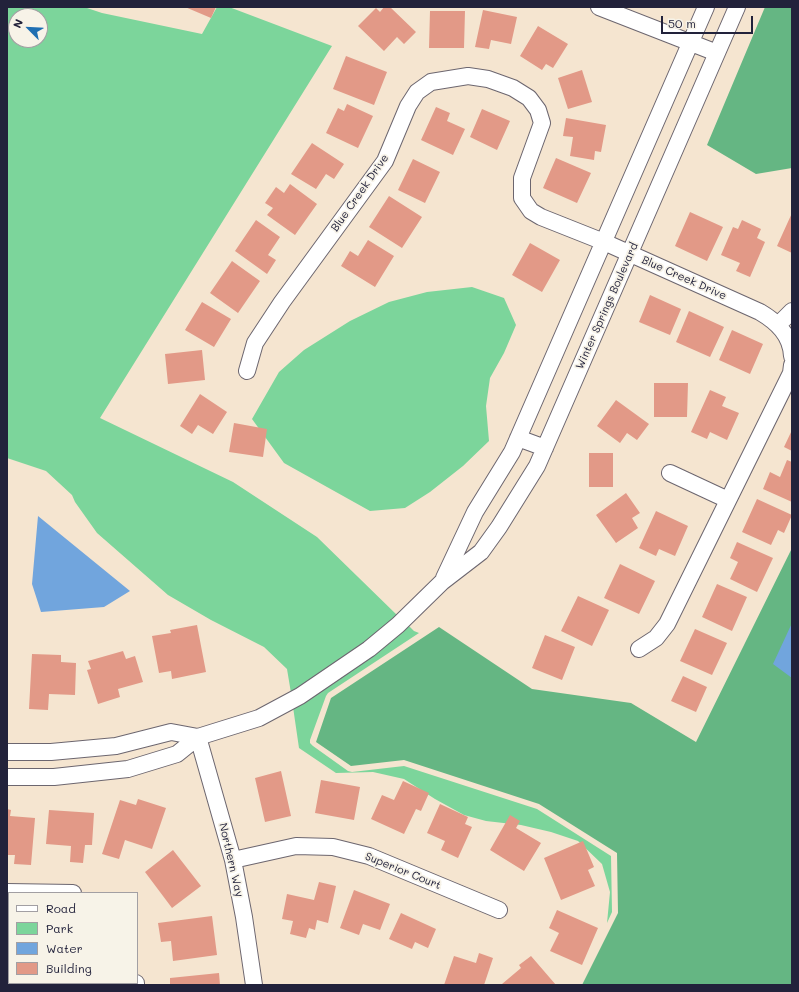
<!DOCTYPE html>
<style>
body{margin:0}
#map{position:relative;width:799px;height:992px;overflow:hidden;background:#f5e5d0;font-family:Mali,sans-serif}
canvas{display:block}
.frame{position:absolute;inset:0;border:8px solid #22223b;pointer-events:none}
.legend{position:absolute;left:8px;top:892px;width:130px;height:92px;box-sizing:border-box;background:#f7f3e8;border:1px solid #a29fa3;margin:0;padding:5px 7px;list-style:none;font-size:12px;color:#22223b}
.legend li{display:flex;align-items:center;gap:8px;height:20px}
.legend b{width:20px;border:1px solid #a29fa3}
.north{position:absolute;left:8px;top:8px;width:40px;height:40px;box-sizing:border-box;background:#f7f3e8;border:1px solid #a29fa3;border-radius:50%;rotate:294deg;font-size:11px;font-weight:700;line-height:16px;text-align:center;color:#22223b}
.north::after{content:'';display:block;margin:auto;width:14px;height:18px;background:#1f6fb2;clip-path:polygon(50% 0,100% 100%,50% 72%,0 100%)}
.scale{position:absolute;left:661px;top:16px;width:92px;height:18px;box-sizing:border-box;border:2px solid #22223b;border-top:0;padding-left:5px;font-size:12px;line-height:14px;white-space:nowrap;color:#22223b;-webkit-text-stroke:3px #f7f3e8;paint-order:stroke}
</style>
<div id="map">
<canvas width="799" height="992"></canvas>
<div class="frame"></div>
<ul class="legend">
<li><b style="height:5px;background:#fff"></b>Road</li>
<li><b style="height:11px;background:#7cd59b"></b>Park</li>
<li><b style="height:11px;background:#71a5dd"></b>Water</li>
<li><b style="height:11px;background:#e29987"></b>Building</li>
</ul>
<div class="north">N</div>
<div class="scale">50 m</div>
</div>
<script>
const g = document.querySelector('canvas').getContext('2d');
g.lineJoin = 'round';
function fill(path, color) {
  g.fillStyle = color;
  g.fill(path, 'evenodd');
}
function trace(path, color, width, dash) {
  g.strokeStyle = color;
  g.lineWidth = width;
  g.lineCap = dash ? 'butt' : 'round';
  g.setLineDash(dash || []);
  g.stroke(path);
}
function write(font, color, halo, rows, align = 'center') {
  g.font = font + ' Mali,sans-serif';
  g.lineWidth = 3.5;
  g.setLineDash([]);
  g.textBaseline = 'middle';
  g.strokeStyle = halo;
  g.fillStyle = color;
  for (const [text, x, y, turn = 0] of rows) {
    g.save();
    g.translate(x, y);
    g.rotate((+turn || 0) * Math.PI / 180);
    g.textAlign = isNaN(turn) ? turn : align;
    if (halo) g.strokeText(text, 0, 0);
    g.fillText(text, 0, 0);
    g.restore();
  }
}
const green = new Path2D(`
 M7 7H84L102 13 202 34 217 7H229L332 46 100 418 233 482 317 537 398 616 365 644 291 693 287 669 264 647 211 620 168 595 97 533 75 502 72 495 46 471 7 458ZM16 16H40V40H16Z
 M472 287 504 298 516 325 504 353 490 378 486 406 489 441 463 466 430 492 405 508 370 511 284 463 252 419 279 372 304 350 350 321 389 302 427 292Z
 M408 625 414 631 419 633 328 693 326 696 310 740V743L313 746 348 771 352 772 404 766 537 809 611 856 612 912 607 923 610 892 602 864 578 841 551 832 521 825 486 821 464 815 435 799 404 779 373 772 336 773 299 748 293 707Z`);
const forest = new Path2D(`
 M765 7H792V168L756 174 707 145Z
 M792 548V985H582L618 913 617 853 539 804 404 760 351 766 316 742 331 698 439 627 532 689 631 703 696 742Z`);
const water = new Path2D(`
 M38 516 130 591 104 607 41 612 32 584Z
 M792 623V678L773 664Z`);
const building = new Path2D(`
 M185 7H216L211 18Z
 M384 7H390L416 32 404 44 397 37 384 51 358 26 376 8 380 12Z
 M483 10 517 17 511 44 491 40 489 49 475 47Z
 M430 11H465L464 48H429Z
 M538 26 568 44 553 68 546 64 542 70 520 56Z
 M346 56 387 72 374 105 333 89Z
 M582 70 592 102 568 109 558 78Z
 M347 104 373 116 358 148 326 133 338 108 344 111Z
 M436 107 450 113 447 121 465 129 453 155 421 140Z
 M482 109 510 121 497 150 470 137Z
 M566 118 606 125 601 152 595 151 594 160 570 156 573 137 563 136Z
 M312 143 344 164 334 179 326 174 316 189 291 174Z
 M556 158 591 173 577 203 543 188Z
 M413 159 440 172 425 203 398 190Z
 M290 184 317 204 295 235 267 215 273 208 265 203 276 187 284 193Z
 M389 196 422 217 402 248 369 227Z
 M690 212 723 227 707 261 675 246Z
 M792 213V253L777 246Z
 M256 220 280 237 268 255 276 260 267 274 235 251Z
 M742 220 761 229 757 238 765 242 750 277 736 271 740 263 721 255 733 227 738 229Z
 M368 240 394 256 375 287 341 266 350 251 358 256Z
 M530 243 560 260 542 292 512 275Z
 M232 261 260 281 238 313 210 293Z
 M650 295 681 309 670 335 639 322Z
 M202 302 231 319 214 347 185 330Z
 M689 311 724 327 710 357 676 342Z
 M732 330 763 344 750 374 719 360Z
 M202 350 205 380 168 384 165 354Z
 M654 383H688L687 417H654Z
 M710 390 726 397 722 406 739 413 727 440 710 432 707 439 691 432Z
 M200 394 227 412 213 434 198 425 192 434 180 426Z
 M616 400 649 424 637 440 627 433 620 443 597 426Z
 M234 423 267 429 263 457 229 452Z
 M792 430V451L784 447Z
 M589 453H613V487H589Z
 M787 460 792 462V502L763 489 770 472 780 477Z
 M626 493 640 513 632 518 638 528 616 543 596 515Z
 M757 499 792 515 784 533 778 530 771 545 742 532Z
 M656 511 688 526 675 556 659 549 656 556 639 548Z
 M737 542 773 558 757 592 730 579 738 562 730 558Z
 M620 564 655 581 639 614 604 598Z
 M717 584 747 597 732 631 702 617Z
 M578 596 609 610 592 646 561 631Z
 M197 625 206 672 172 679 171 671 159 673 152 636 171 633 170 630Z
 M695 629 727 643 712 675 680 661Z
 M545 635 575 647 562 680 532 668Z
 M123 651 126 659 135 656 143 682 118 689 120 697 98 704 87 670 91 669 88 661Z
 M32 654 61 655V662L76 663 75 695 49 694 48 710 29 709Z
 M683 676 707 687 696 712 671 701Z
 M281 771 291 816 265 822 255 778Z
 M321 780 360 787 354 820 315 813Z
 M403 781 429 793 421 811 416 809 404 834 371 819 382 795 394 800Z
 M138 799 166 808 152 849 125 840 119 859 102 854 120 800 136 805Z
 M440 804 468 817 465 824 472 827 458 858 441 850 445 841 427 833Z
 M7 809 11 810 10 816 35 818 31 865 14 864 15 855H7Z
 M49 810 94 813 92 845H85L83 863 70 862 71 846 46 844Z
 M510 815 520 821 516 828 541 843 524 871 490 850Z
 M583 841 594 867 588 870 595 886 561 900 544 858Z
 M173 850 201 886 172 908 145 872Z
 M319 882 336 886 328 923 317 920 315 930 309 928 306 938 290 934 293 921 282 919 287 894 314 900Z
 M354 890 390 904 380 930 363 924 359 935 340 928Z
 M557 910 598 928 582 965 550 951 559 933 549 928Z
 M401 913 436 929 428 948 415 942 412 949 389 939Z
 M212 916 217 955 173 961 171 941 161 942 158 923Z
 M7 931H9V979H7Z
 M479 953 493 958 484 985H444L454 956 476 963Z
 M531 956 556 985H502V984L521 968 519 965Z
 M219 973 220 985H170V978Z`);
const minor = new Path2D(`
 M599 7 717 53
 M778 325 792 311
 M247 371 255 343 282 302 385 161 408 106 417 92 431 82 468 76 488 79 513 88 529 98 538 110 542 123 522 178V198L531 211 541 217 604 242 760 312C777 322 791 335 792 356
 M518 438 545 448
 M670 473 728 500
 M444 578 475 512 512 452 706 7
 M639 649 656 638 667 624 791 373 792 365
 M198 737 233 860 244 917 254 985
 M7 752H51L116 746 171 732 198 737
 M7 777H54L128 769 177 754 198 737 259 718 300 696 369 649 398 625 442 582 481 552 499 527 537 466 737 7
 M233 860 296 846 333 847 369 856 499 910
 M7 892 73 893
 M136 983V985`);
const streetNames = [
 ["Blue Creek Drive",360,193,-55],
 ["Blue Creek Drive",684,278,24],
 ["Winter Springs Boulevard",607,306,-66],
 ["Northern Way",231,860,77],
 ["Superior Court",403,871,22]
];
fill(green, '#7cd59b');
fill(forest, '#65b683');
fill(water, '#71a5dd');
fill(building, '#e29987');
trace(minor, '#6c666f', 18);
trace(minor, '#fff', 16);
write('11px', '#22223b', '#f7f3e8', streetNames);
</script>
